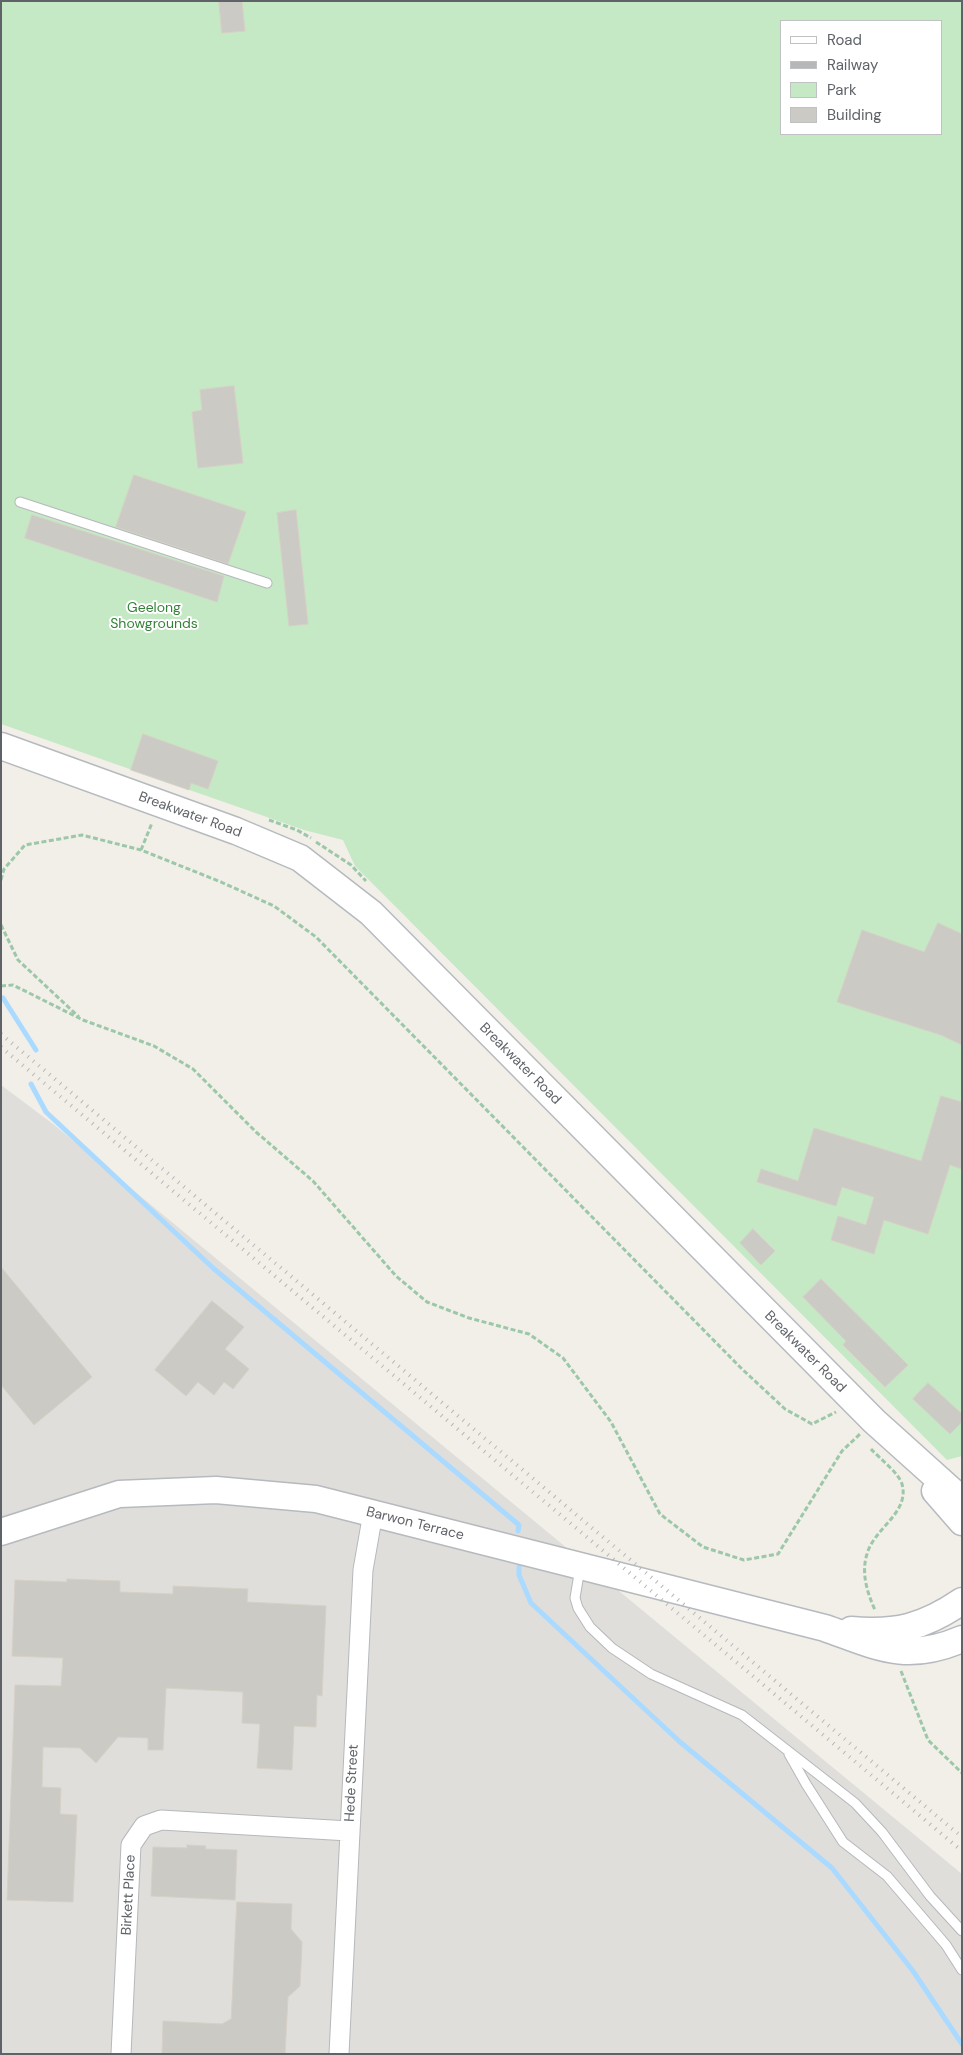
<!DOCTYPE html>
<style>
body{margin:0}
#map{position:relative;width:963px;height:2055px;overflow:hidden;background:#f1efe8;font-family:"DM Sans",sans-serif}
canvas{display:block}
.frame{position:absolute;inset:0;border:2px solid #5f6368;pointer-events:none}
.legend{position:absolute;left:780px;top:20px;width:162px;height:115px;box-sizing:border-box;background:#fff;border:1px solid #bfc1c3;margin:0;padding:6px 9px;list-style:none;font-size:15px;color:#5f6368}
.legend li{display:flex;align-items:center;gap:10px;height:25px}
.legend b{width:25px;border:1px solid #bfc1c3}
</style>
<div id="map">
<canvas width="963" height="2055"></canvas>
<div class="frame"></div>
<ul class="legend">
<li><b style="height:6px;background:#fff"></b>Road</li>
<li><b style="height:6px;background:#b6b7b8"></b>Railway</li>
<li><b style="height:14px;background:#c5e8c5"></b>Park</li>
<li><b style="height:14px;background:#cccac5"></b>Building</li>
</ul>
</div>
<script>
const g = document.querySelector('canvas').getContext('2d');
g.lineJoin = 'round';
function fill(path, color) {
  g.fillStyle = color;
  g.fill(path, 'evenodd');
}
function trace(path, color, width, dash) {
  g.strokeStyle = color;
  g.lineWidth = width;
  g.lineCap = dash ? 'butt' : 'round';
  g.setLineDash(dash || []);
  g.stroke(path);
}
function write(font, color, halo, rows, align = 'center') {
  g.font = font + ' "DM Sans",sans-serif';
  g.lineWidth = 4;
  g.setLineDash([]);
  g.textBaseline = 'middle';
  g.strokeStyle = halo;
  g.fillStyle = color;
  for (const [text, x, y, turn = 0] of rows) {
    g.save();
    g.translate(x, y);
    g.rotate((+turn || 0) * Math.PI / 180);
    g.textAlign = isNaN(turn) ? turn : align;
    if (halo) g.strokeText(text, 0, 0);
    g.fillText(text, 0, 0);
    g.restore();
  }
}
const industrial = new Path2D(`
 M1 1085 53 1124 962 1874V2054H1Z`);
const green = new Path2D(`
 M1 1H962V1456L947 1460 355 866 343 840 304 830 1 724ZM782 21H942V134H782Z`);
const stream = new Path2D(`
 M3 998 36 1050
 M31 1084 46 1112 213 1268 519 1525 518 1531
 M519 1567V1575L531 1603 680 1742 832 1868 913 1971 962 2044`);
const building = new Path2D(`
 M219 1H242L245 31 222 33Z
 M234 386 243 463 198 468 192 412 202 410 200 390Z
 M134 475 246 512 228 564 116 527Z
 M296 510 308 624 289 626 277 513Z
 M32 515 224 576 217 602 25 538Z
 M143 734 218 761 208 789 191 783 189 790 131 770Z
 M938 923 962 934V1045L941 1035 837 1002 862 930 924 952Z
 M941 1096 962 1102V1169L950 1165 928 1234 884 1220 874 1254 831 1240 838 1216 866 1225 874 1197 842 1187 836 1206 757 1182 761 1169 798 1181 814 1128 921 1161Z
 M753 1229 775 1251 761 1265 740 1243Z
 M1 1267 92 1377 34 1425 1 1385Z
 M821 1279 908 1365 885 1387 843 1345 846 1341 803 1297Z
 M212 1301 244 1327 225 1349 249 1369 233 1389 224 1382 214 1395 198 1382 186 1396 155 1370Z
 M928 1383 962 1414V1422L950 1434 913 1399Z
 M67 1579 120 1581V1592L173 1594V1586L248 1589 247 1602 326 1606 322 1696 317 1695 316 1727 294 1726 292 1770 257 1768 260 1724 242 1723 243 1692 166 1688 163 1750H148V1738L118 1737 96 1763 80 1748 43 1747 42 1787 61 1788 60 1814 77 1815 73 1902 7 1900 15 1685 61 1686 63 1658 12 1656 15 1580 67 1582Z
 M187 1845 206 1846 205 1849 237 1850 235 1900 151 1896 153 1847 187 1848Z
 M237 1902 292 1904 291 1929 302 1942 301 1966 300 1986 288 1997 285 2054H162L163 2021 222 2024 231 2019Z`);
const path = new Path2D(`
 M269 820 297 830 311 838
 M316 842 351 865 366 881
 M141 850 152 823
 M1 880 4 869 25 845 82 835 141 850 221 882 274 906 316 937 742 1369 785 1409 812 1424 836 1412
 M1 925 18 960 79 1017
 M1 986 13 985 83 1020 154 1046 193 1069 256 1132 313 1181 396 1276 427 1302 469 1318 529 1334 563 1358 611 1422 660 1514 703 1547 744 1560 778 1554 842 1451 860 1434
 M871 1449C880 1459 898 1472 902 1484 910 1513 874 1528 867 1554 861 1573 867 1592 875 1610
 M901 1671 928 1740 962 1773`);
const lane = new Path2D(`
 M20 502 267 583
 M580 1568 575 1598 578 1608 590 1627 612 1648 651 1674 742 1715 855 1803 882 1832 930 1896 962 1931
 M789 1754 806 1784 843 1842 887 1876 946 1945 962 1970`);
const street = new Path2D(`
 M121 2054 131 1845 144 1826 161 1820 349 1831
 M339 2054 363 1570 373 1513`);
const secondary = new Path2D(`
 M1 746 236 831 300 858 371 913 874 1421 962 1500
 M935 1491 962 1522
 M1 1532 119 1494 216 1490 316 1499 825 1628C878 1647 906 1663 962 1639
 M851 1630C896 1634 924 1627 962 1601`);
const rail = new Path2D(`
 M1 1034 962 1837
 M1 1047 962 1851`);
const parkNames = [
 ["Geelong",154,608],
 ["Showgrounds",154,624]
];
const streetNames = [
 ["Breakwater Road",190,815,20],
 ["Breakwater Road",520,1064,45],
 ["Breakwater Road",805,1352,45],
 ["Barwon Terrace",415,1524,14],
 ["Hede Street",352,1783,-87],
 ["Birkett Place",129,1895,-87]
];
fill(industrial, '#e0deda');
fill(green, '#c5e8c5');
trace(stream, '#aadaff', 5);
fill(building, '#cccac5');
trace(building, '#d6d1c6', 1);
trace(lane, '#b5b8bc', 11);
trace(street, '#b5b8bc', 21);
trace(secondary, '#b6babf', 29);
trace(path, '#9cc7a9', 3, [5, 2.5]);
trace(lane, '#fff', 9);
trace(street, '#fff', 19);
trace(secondary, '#fff', 26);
trace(rail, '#b6b7b8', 4, [1, 6]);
write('14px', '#348238', '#fff', parkNames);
write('14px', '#5f6368', '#fff', streetNames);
</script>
